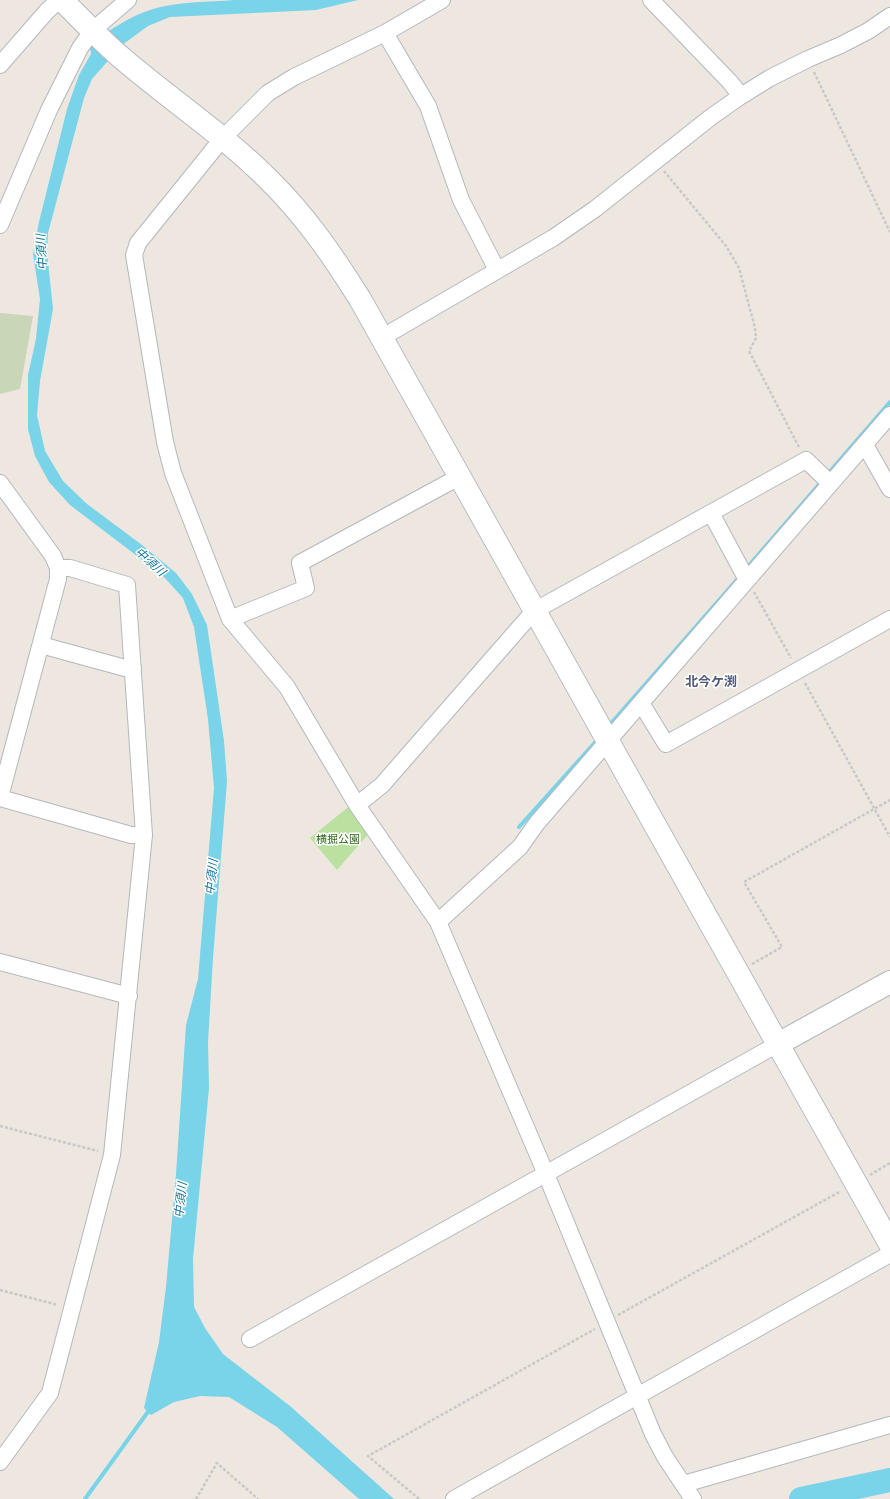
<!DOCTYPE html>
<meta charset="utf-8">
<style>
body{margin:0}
canvas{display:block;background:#ede7e0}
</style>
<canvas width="890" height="1499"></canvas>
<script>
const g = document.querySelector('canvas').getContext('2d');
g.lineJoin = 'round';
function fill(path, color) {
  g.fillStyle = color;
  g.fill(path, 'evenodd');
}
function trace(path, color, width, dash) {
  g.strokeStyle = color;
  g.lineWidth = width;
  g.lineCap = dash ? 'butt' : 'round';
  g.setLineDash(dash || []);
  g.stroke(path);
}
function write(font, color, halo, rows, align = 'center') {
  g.font = font + ' Quicksand,"Noto Sans JP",sans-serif';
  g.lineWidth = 3;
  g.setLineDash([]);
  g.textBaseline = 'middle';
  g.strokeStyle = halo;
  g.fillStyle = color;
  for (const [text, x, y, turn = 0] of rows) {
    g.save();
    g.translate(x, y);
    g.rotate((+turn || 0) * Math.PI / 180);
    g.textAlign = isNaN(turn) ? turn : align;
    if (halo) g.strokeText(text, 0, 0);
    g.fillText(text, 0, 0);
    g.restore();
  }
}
const green = new Path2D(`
 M352 804 371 831 337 870 310 838Z`);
const cemetery = new Path2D(`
 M0 313 33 316 20 389 0 394Z`);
const water = new Path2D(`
 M235 0H358L316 10 170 17 148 26 122 45 92 79 84 98 48 233 47 252 53 309 40 381 37 415 45 451 63 481 87 504 142 545 176 573 192 594 207 625 224 741 227 781 213 958 208 1042 209 1088 193 1259 194 1307 205 1328 223 1354 290 1406 394 1499H359L277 1427 229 1397 200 1396 174 1402 151 1415 144 1408 159 1342 166 1287 176 1174 186 1025 198 979 214 788 208 719 194 627 183 598 164 577 145 562 70 505 49 482 35 456 28 429V375L36 339 40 299 33 254 39 222 67 109 79 75 91 54 90 45C108 31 128 17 150 10 177 1 208 2 235 0Z`);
const stream = new Path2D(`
 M826 476 890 402
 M745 570 822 481
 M607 728 741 575
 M519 827 599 738
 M85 1499 150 1409`);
const river = new Path2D(`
 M801 1499 890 1480`);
const path = new Path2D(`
 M814 72 890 232
 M664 171 726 246 739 268 755 328 756 338 749 351 799 447
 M754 592 791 658
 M805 683 890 837
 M752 964 782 947 744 882 890 800
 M0 1126 98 1151
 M870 1175 890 1163
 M0 1290 58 1305
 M618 1315 841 1191
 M196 1499 217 1463 258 1499
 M419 1499 368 1456 595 1329`);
const street = new Path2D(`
 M442 0 385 33 294 77 268 93 222 139 138 243 134 255 165 442 173 473 230 619 287 687 357 805 438 922 546 1174 653 1434 665 1457 693 1499
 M651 0 730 82 741 96
 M385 33 428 106 461 200 497 270
 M0 65 47 11 59 0
 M0 225 49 110 80 48 92 31 128 0
 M381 338 553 238 595 209 711 117 741 96 770 78 808 59 841 45 868 31 890 16
 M865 445 890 489
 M0 483 53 556 58 568V579L0 797
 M711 513 747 580
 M230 619 306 588 300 563 459 477
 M41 645 125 668H133
 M641 703 666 744 890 619
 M0 798 131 835H144
 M357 805 382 785 534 611 806 460 830 483
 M438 922 520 847 537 823 890 415
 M0 962 129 996
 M250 1339 778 1044
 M0 1462 50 1393 112 1155 144 835 127 585 70 568H58
 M684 1484 890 1425
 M454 1499 890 1254`);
const secondary = new Path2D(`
 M62 0C80 18 97 36 116 53 165 96 222 133 268 179 305 215 333 256 360 299L890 1244
 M778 1044 890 982`);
const parkNames = [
 ["横掘公園",338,840]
];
const waterNames = [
 ["中須川",42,252,-94],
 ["中須川",150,562,42],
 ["中須川",212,877,-84],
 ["中須川",181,1200,-84]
];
const quarterNames = [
 ["北今ケ渕",711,682]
];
fill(green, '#bae1a0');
fill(cemetery, '#c9d6b8');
fill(water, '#79d3e9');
trace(stream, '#79d3e9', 4);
trace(river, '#79d3e9', 24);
trace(street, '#b3b7bf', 18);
trace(secondary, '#b3b7bf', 24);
trace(path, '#c8c8c8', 2.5, [3, 2]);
trace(street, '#fff', 16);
trace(secondary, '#fff', 22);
write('11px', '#33681f', '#fff', parkNames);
write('italic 12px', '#157499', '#fff', waterNames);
write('bold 13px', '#4f5a7c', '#fff', quarterNames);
</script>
